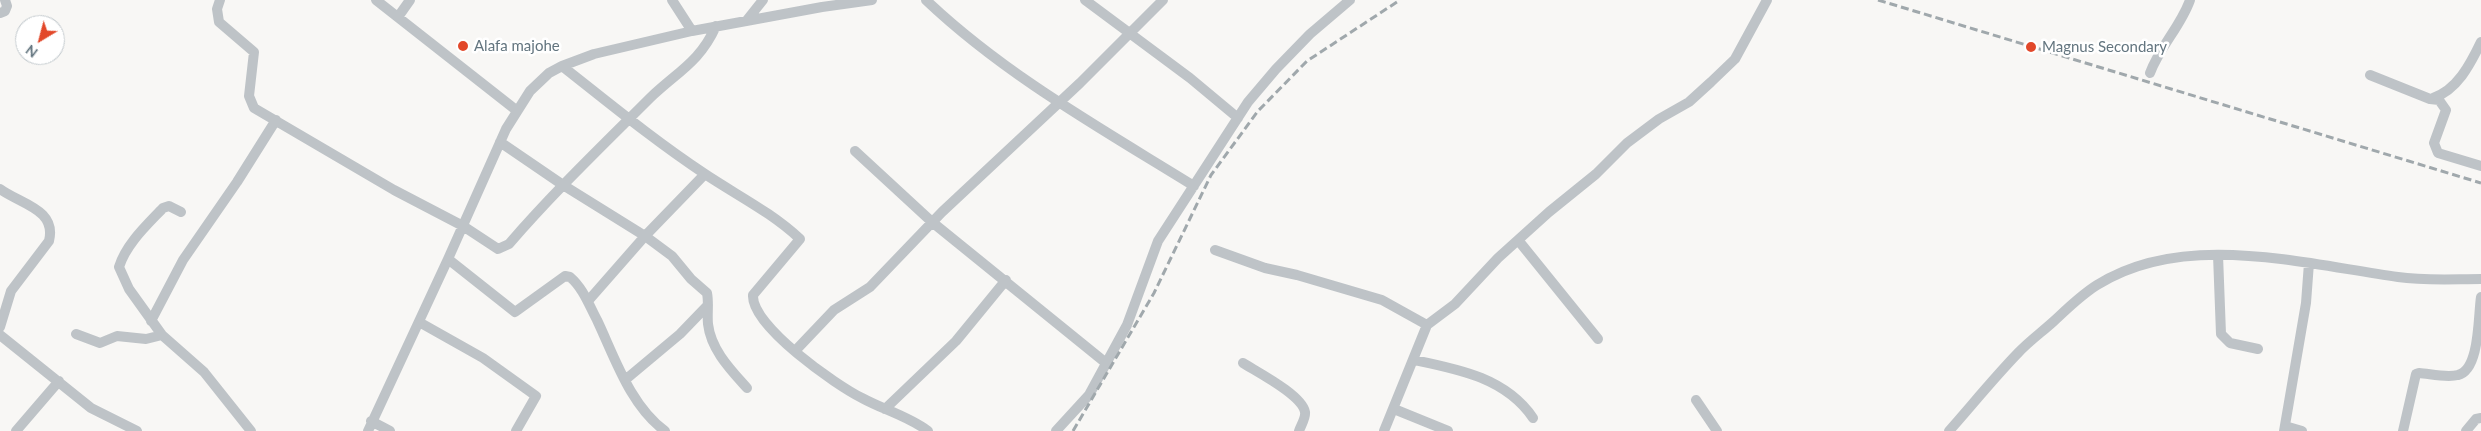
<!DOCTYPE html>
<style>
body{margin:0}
#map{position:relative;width:2481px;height:431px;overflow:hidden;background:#f8f7f5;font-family:Lato,sans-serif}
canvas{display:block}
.north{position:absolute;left:15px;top:15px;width:50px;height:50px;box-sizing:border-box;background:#fff;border:1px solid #c1c8cc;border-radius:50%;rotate:217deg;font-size:14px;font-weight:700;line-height:20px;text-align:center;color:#63757f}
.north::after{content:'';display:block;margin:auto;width:18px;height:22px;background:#e2482a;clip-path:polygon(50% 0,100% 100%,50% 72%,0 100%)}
</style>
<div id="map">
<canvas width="2481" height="431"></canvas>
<div class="north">N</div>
</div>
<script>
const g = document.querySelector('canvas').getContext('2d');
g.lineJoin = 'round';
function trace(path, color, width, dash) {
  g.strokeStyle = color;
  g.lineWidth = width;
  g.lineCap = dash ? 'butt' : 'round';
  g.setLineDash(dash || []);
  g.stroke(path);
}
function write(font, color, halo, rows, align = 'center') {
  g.font = font + ' Lato,sans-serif';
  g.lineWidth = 5;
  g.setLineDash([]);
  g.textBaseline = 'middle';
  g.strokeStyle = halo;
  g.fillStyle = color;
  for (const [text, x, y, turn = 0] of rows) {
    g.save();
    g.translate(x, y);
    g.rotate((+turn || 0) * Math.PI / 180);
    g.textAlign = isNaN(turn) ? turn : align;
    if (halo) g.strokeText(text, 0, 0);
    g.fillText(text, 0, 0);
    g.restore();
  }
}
const minor = new Path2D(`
 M220 0 217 9 219 22 254 52 249 96 254 108 394 190 463 226 498 249 509 244C553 193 602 146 650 98 677 72 700 62 716 26
 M376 0 516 110
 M672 0 692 31
 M926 0C1005 75 1102 129 1194 186
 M1085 0 1190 78 1238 118
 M0 13 5 11 7 6 5 0
 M398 17 410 0
 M747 20 763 0
 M562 66C609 103 655 141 705 174 738 196 771 212 800 239L753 295C751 326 836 385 862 398 884 410 908 416 928 431
 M2150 73C2160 46 2181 26 2190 0
 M2370 75 2430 99 2439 100 2446 110 2434 143 2438 153 2481 166
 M2433 98C2457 90 2470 65 2481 42
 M500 142 563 185 645 236 672 256 691 279 707 293C709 303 707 314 708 324 711 350 731 370 747 388
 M855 151 932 222 1106 363
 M0 189C20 204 57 209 49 241L11 291 0 327
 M181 212 169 206 163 208C147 225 126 244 119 267L129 289 162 335 204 372 251 431
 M1518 240 1598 339
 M1215 250 1265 268 1297 275 1382 300 1427 325
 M2218 255 2221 334 2230 343 2258 349
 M448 259 515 312 565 276 570 277C583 288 589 305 597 320 615 358 630 405 665 431
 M588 301 645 236 705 174
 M151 321 183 260 237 182 276 120
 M419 322 483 358 536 396 516 431
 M76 334 100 343 117 336 146 339 162 335
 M0 335 91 408 137 431
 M795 351 834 310 870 287 942 212 1080 83 1163 0
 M1414 360C1458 369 1506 378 1533 418
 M1243 363C1257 372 1302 395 1305 412 1306 418 1301 425 1299 431
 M625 380 680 334 708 305
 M1696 400 1717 431
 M885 409 956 341 1006 280
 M1394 409 1448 431
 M371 421 390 431
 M2285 426 2302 431
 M16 431 59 381
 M368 431 448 259 506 129 530 91 549 73 562 66 594 54 692 31 822 7 872 0
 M1056 431 1089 395 1127 325 1158 241 1248 102 1276 69 1310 34 1350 0
 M1384 431 1427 325 1455 304 1498 258 1549 212 1596 174 1627 143 1659 119 1689 102 1711 82 1735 59 1767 0
 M1949 431C1972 405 1993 379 2017 354 2028 342 2042 332 2054 321 2068 308 2081 295 2097 285 2184 230 2303 264 2398 277 2425 281 2454 279 2481 279
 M2284 431 2306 303 2309 263
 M2403 431 2416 374 2419 373C2431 374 2447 378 2458 375 2480 370 2478 316 2481 297
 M2466 431 2476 419 2481 418`);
const rail = new Path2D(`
 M1878 0 2481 183
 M1073 431 1154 293 1211 175 1258 111 1307 61 1400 0`);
const markers = [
 [463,46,6,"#e2482a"],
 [2031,47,6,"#e2482a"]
];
const poiNames = [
 ["Alafa majohe",474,46],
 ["Magnus Secondary",2042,47]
];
trace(minor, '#bec3c7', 10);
trace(rail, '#a0a8ac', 3, [8, 4]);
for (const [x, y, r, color] of markers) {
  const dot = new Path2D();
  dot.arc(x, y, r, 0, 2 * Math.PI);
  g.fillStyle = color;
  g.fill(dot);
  trace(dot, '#fff', 2);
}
write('15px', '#63757f', '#fff', poiNames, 'left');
</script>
